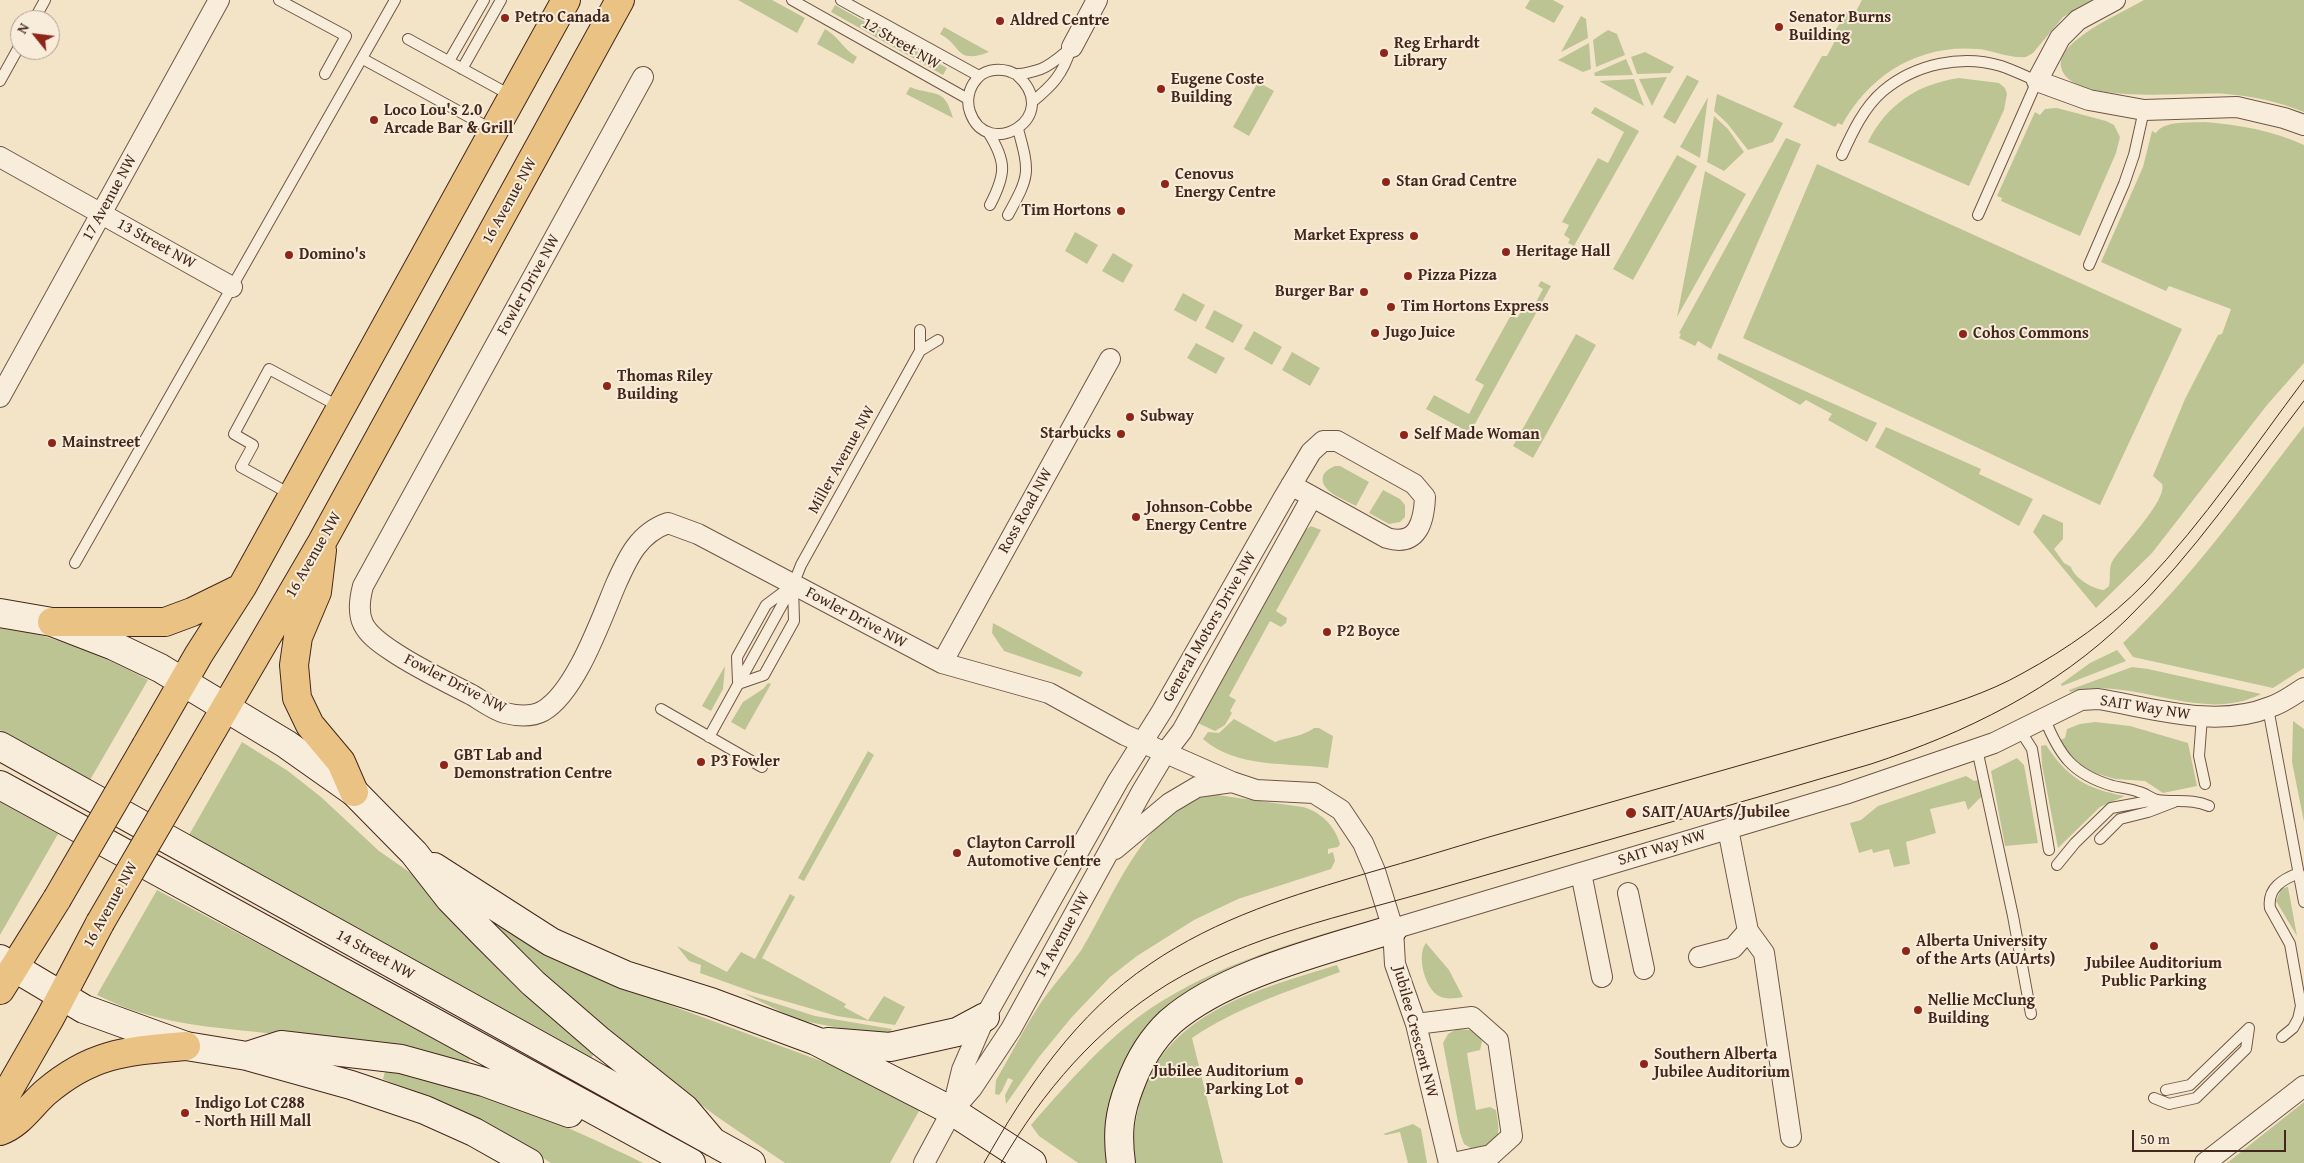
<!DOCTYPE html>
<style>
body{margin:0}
#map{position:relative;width:2304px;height:1163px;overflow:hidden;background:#f4e4c7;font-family:"Gentium Book Plus",serif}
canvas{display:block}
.north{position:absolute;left:10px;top:10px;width:50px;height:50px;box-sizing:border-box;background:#f8eddb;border:1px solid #b09e8f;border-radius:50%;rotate:299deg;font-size:14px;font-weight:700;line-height:20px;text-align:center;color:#43271c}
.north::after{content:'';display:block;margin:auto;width:18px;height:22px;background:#8f2418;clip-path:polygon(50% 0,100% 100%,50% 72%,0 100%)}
.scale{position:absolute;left:2132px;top:1130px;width:154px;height:22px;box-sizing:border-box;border:2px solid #43271c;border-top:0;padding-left:6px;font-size:15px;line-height:18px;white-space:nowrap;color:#43271c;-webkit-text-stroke:4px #f8eddb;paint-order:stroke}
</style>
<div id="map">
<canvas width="2304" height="1163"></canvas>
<div class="north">N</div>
<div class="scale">50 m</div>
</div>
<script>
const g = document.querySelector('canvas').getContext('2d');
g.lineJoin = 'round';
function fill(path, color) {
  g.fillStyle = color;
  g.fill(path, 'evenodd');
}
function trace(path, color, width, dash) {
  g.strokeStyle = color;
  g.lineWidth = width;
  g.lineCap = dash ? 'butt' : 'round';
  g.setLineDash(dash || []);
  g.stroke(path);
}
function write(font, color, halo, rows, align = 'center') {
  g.font = font + ' "Gentium Book Plus",serif';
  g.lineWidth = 4;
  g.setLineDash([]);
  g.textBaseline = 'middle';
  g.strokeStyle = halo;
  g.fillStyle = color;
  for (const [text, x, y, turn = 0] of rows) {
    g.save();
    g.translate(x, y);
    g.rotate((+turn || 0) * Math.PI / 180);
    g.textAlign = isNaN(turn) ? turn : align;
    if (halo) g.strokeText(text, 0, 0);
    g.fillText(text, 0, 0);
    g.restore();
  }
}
const green = new Path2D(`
 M738 0H772L805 18 797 33Z
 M1530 0H1553L1564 6 1554 23 1525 8Z
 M1862 0H2093L2063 17 2033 53 2026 57C2010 59 1993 50 1977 49 1919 44 1869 75 1842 125L1838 123 1835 127 1793 107 1822 56H1827L1836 39 1834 33 1846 12 1854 15Z
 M2144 0H2304V112C2279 102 2253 96 2226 94 2195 91 2069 107 2061 67 2059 57 2068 47 2075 41 2095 24 2121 13 2144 0Z
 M835 5 947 68 943 75 831 12Z
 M1581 16 1586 19 1588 38 1561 52Z
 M944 27 989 52C955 65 962 45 940 34Z
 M825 29C838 36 844 50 857 57L853 64 817 44Z
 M1608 30 1617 34 1625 55 1596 67 1593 40Z
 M1589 43 1591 69 1583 72 1558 60Z
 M1645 52 1674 67 1670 73 1637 74 1631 57Z
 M1626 59 1633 75 1595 76 1594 73Z
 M1687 75 1699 81 1675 124 1663 117Z
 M1667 77 1652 106 1639 79Z
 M1959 78 1999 83 2005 88 2007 94 2004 110 1969 186 1868 142C1887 104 1918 84 1959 78Z
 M1634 79 1644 106 1599 81Z
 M1258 82 1274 91 1249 136 1233 127Z
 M910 87C935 97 944 86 953 118L906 94Z
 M1717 94 1783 123 1773 142 1748 150 1727 123 1714 111Z
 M1708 97 1700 158 1680 147Z
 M1595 107 1639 131 1574 246 1568 243 1570 239 1564 235 1569 225 1562 222 1598 158 1608 163 1624 132 1591 113Z
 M2057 108 2106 121 2114 125 2120 137 2116 153 2080 236 2001 201 2002 198 1997 196 2035 112 2040 115 2045 109Z
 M1714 116 1728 129 1744 152 1724 171 1707 162Z
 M2205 122C2240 125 2271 130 2304 145V363L2267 405 2152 553 2096 608 2033 532 2043 514 2063 523V539L2054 549 2064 563 2071 567C2074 578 2093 589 2104 590L2109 586C2111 577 2108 568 2113 560 2122 547 2168 499 2162 484L2153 476 2185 399 2218 335 2222 334 2231 309 2169 286 2166 291 2101 262 2143 167 2152 131 2156 133C2164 120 2190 123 2205 122Z
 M1786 138 1801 144 1711 349 1698 341 1695 346 1679 338 1681 334 1679 333Z
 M1677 155 1697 166 1633 280 1613 269Z
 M1817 164 2182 329 2100 505 1743 338Z
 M1705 171 1746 194 1677 317Z
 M1075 232 1098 245 1087 264 1065 251Z
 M1113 253 1133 265 1123 283 1102 271Z
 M1541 281 1551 286 1470 433 1426 409 1434 395 1469 414 1484 385 1475 380 1511 315 1517 318 1523 309 1530 313 1543 289 1538 286Z
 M1183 293 1205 305 1196 322 1174 310Z
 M1214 310 1243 325 1233 343 1205 328Z
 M1254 331 1282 347 1272 365 1244 349Z
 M1576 334 1596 345 1533 458 1513 446Z
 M1196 343 1225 358 1216 374 1187 358Z
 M1292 352 1320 368 1310 386 1282 370Z
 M1719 353 1877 423 1867 442 1828 420 1832 414 1806 400 1800 405 1717 359Z
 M2304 426V668L2273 688 2133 657 2123 643C2192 578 2246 501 2304 426Z
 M1886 427 1981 469 1979 474 2033 499 2019 526 1875 447Z
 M1335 466H1340L1369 482 1356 506C1346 500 1319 492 1323 476 1325 471 1330 468 1335 466Z
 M1383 490 1400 499 1405 505V517L1400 522 1389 524 1369 513Z
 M1311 526 1321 530 1276 611 1287 618 1286 623 1281 627 1270 621 1229 696 1236 700 1230 711 1232 713 1225 725 1215 731 1198 723 1291 553 1304 531Z
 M993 623 1083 672 1080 677 1004 651 992 633Z
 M0 626C52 635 102 655 148 680L90 780 0 730Z
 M2117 650 2126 661 2062 686 2061 684 2090 663Z
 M725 666 723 689 711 711 702 706Z
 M2132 667 2148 669 2261 694C2200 725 2133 675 2070 692L2069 690Z
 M768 683 771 684 745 730 731 722 743 702 763 689Z
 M1234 719 1275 742C1288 737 1304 736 1314 728H1319L1333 736 1328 768C1287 762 1237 769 1203 739L1208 732 1219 733Z
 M2293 721 2304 729V822L2292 762Z
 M2095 722 2130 726 2188 743 2197 786 2163 793 2145 781 2115 779 2089 771 2068 754 2060 740 2065 738 2067 729 2080 724Z
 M242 742 288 771 321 797 379 851 418 878 595 1052 590 1060 189 835Z
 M2046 745C2067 777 2086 789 2125 796L2100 807 2058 848 2042 765 2041 746Z
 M868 751 874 755 804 881 798 878Z
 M2017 758 2024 765 2038 843 2005 846 1991 771Z
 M1966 776 1974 781 1978 780 1982 796 1968 810 1965 801 1930 809 1936 833 1906 842 1910 864 1894 867 1889 849 1873 853 1872 849 1859 853 1850 823 1861 820 1878 806Z
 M1210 794 1303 807C1321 812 1335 826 1340 844L1338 847 1328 849V854L1333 852 1335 861 1331 869 1238 899 1194 920 1137 956 1110 977 1071 1018 1039 1057 1006 1104 1005 1095 1013 1080 1008 1078 1002 1091 999 1095 995 1094 996 1080C1011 1055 1024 1028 1040 1004 1053 985 1069 968 1082 949 1113 898 1145 808 1210 794Z
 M0 802 58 834 0 935Z
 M2287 887H2288L2297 936 2276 901 2281 889Z
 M157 890 471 1057 467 1066C410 1057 354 1046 297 1037 224 1026 167 1030 97 995Z
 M790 894 795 897 762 958 846 1004 844 1007 868 1020 884 996 905 1007 895 1025 837 1016 753 992 700 973 701 965 689 961 677 946 727 972 741 952 755 959Z
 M500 923 637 993 832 1065 919 1106V1111L890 1163H785L716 1116 627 1049 495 931Z
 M1350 926 1352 935 1174 1002 1109 1163H1078L1039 1136 1031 1125C1068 1083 1107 1037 1154 1006 1215 967 1281 946 1350 926Z
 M1426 943 1449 970 1463 997C1455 998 1446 1000 1439 996 1425 989 1416 955 1426 943Z
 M1337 965 1340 972C1289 991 1238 1007 1192 1038L1223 1163H1136C1132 1146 1134 1126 1138 1110 1158 1014 1256 990 1337 965Z
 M743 993 815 1016 892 1029 887 1037 798 1020Z
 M1457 1029 1470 1030 1480 1035 1482 1042 1480 1050 1467 1053 1476 1110 1490 1107 1496 1110C1500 1134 1502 1142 1476 1151L1464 1144 1460 1133 1443 1043 1448 1034Z
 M386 1068C476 1086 560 1122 643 1163H551L507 1136 430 1098 383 1079Z
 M2304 1102V1163H2227Z
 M1413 1124 1421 1129 1427 1163H1408L1400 1132 1386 1135 1383 1134Z`);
const service = new Path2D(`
 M279 0 346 36 325 74
 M792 0 968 99
 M841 0 979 76
 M34 20 45 0
 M408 39 512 96
 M363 59 493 130
 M449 61 484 0
 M462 69 501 0
 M1017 75C1064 117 987 162 970 112 966 101 969 88 976 80 983 70 997 68 1008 71 1012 72 1015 75 1018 74 1025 74 1035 71 1041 69 1053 64 1062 55 1072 47
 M0 81 20 45
 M1032 102C1053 85 1063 74 1071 48
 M988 132C1007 162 1006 174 990 205
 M1842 155C1852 133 1864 107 1883 91 1915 64 1962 54 2001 66 2013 70 2025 76 2037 81L1978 215
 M1008 215C1030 175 1030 173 1018 129
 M2089 265 2124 184 2134 155 2144 110
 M920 351 938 340
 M292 495 241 467 253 445 234 434 269 369 340 407
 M75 563 395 0
 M738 682 737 657 766 605 790 587
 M738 684 764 675 794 621 793 586
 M2268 708 2304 902
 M661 709 762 767
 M2044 717C2059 755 2072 774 2113 786 2122 788 2131 789 2139 792 2145 793 2150 798 2157 800 2174 803 2192 798 2209 806
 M2202 717 2199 756 2205 784
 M2020 730 2032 749 2049 850
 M709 737 793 585 801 565 920 351V330
 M1977 749 2013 916 2031 1014
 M2100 839 2120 819 2148 812 2174 802
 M2057 865 2075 843 2111 808 2155 800
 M2282 1037 2293 1028 2298 1019 2301 1006 2290 944 2270 908C2267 888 2283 879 2299 873
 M2166 1090 2190 1085 2249 1028
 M2154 1098 2169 1104 2196 1098 2246 1049 2249 1028`);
const minor = new Path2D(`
 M2115 0 2078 20 2060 38 2037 81 2089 100 2144 110 2237 107 2284 118 2304 125
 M1072 47 1097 0
 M643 77 363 586C354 620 363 632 392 651 417 668 445 681 472 695 482 701 494 710 505 713 517 716 532 717 543 711 576 692 601 619 616 584 628 557 639 533 668 523L698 534 942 663 1049 693 1125 735 1232 782 1256 790 1314 793 1341 810 1363 843 1375 871 1393 929 1845 794 1994 743 2081 700 2098 699C2153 708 2216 729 2270 707 2283 703 2293 695 2304 688
 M0 157 232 287
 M0 397 219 0
 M942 663 1110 359
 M1115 849 1170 803 1197 787 1232 782
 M1581 873 1602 977
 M1628 893 1644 969
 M1393 929 1395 964 1416 1024 1449 1163
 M1748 931 1764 953 1791 1137
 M1699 957 1733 948 1748 931 1728 829
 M1416 1024 1472 1017 1498 1040 1512 1136 1491 1155 1453 1163
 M952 1111 962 1070 985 1017 1118 781 1162 711 1283 499 1311 452 1323 441H1337L1414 484 1425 497C1424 521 1418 547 1387 538L1291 485
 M924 1163 952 1111 972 1088 1011 1029 1141 793 1165 753 1182 731 1312 497
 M2205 1163 2304 1086`);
const secondary = new Path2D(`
 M0 613 52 622 114 646 160 668 286 744 354 792 414 853 450 899 485 935 533 983 600 1041 685 1109 713 1142
 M0 746 751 1163
 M0 785 691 1163
 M434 867 551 942 625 975 711 1002 816 1041 952 1111 1032 1163
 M0 959 84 1009 186 1046 247 1056 351 1085 425 1110 474 1132 529 1163
 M828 1042 890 1047 957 1032 985 1017
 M247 1056 281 1045 401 1059 484 1082 569 1113
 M1121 1163C1117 1133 1119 1113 1130 1085 1138 1063 1152 1039 1170 1022 1225 974 1323 951 1393 929`);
const trunk = new Path2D(`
 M322 550 317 592 298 637 294 665 297 698 310 725 341 762 354 792
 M52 622H165L192 612 241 588
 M146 746 199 654 242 587 566 0
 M189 770 322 542 620 0
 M0 990 57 899
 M0 1105 50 1018 100 923
 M0 1131C20 1124 31 1105 46 1092 93 1052 128 1051 186 1046`);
const tram = new Path2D(`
 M984 1163C1026 1088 1077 1013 1150 964 1217 918 1293 895 1371 872 1410 861 1449 849 1489 837 1629 797 1769 757 1910 717 1948 705 1988 693 2023 673 2067 649 2110 619 2145 583 2204 521 2253 448 2304 380
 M1001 1163C1043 1091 1097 1028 1168 984 1249 935 1344 916 1434 890 1579 848 1726 807 1871 764 1965 733 2056 689 2127 619 2194 554 2247 475 2304 401`);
const trunkBridge = new Path2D(`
 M57 899 146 746
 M100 923 189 770`);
const markers = [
 [505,18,5,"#8f2418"],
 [1000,21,5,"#8f2418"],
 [1779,27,5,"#8f2418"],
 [1384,53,5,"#8f2418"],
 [1161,89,5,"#8f2418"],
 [374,120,5,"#8f2418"],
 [1386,182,5,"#8f2418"],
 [1165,184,5,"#8f2418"],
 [1121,211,5,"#8f2418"],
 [1414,236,5,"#8f2418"],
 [1506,252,5,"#8f2418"],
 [289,255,5,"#8f2418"],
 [1408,276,5,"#8f2418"],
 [1364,292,5,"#8f2418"],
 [1391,307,5,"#8f2418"],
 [1375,333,5,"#8f2418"],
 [1963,334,5,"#8f2418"],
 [607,386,5,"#8f2418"],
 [1130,417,5,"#8f2418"],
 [1121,434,5,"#8f2418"],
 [1404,435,5,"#8f2418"],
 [52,443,5,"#8f2418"],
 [1136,517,5,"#8f2418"],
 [1327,632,5,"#8f2418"],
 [701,762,5,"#8f2418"],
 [444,765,5,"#8f2418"],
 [1631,813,6,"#8f2418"],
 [957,853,5,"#8f2418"],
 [2154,946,5,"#8f2418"],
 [1906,951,5,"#8f2418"],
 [1918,1010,5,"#8f2418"],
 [1644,1064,5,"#8f2418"],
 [1299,1081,5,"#8f2418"],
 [185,1113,5,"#8f2418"]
];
const poiNames = [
 ["Petro Canada",515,18],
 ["Senator Burns",1789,18],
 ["Building",1789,36],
 ["Aldred Centre",1010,21],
 ["Reg Erhardt",1394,44],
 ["Library",1394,62],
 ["Eugene Coste",1171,80],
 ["Building",1171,98],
 ["Loco Lou's 2.0",384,111],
 ["Arcade Bar & Grill",384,129],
 ["Cenovus",1175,175],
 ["Energy Centre",1175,193],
 ["Stan Grad Centre",1396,182],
 ["Tim Hortons",1111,211,"right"],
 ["Market Express",1404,236,"right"],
 ["Heritage Hall",1516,252],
 ["Domino's",299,255],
 ["Pizza Pizza",1418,276],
 ["Burger Bar",1354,292,"right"],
 ["Tim Hortons Express",1401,307],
 ["Jugo Juice",1385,333],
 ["Cohos Commons",1973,334],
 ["Thomas Riley",617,377],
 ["Building",617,395],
 ["Subway",1140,417],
 ["Starbucks",1111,434,"right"],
 ["Self Made Woman",1414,435],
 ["Mainstreet",62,443],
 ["Johnson-Cobbe",1146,508],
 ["Energy Centre",1146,526],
 ["P2 Boyce",1337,632],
 ["GBT Lab and",454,756],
 ["Demonstration Centre",454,774],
 ["P3 Fowler",711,762],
 ["SAIT/AUArts/Jubilee",1642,813],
 ["Clayton Carroll",967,844],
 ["Automotive Centre",967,862],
 ["Alberta University",1916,942],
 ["of the Arts (AUArts)",1916,960],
 ["Jubilee Auditorium",2154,964,"center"],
 ["Public Parking",2154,982,"center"],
 ["Nellie McClung",1928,1001],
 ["Building",1928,1019],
 ["Southern Alberta",1654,1055],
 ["Jubilee Auditorium",1654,1073],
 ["Jubilee Auditorium",1289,1072,"right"],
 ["Parking Lot",1289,1090,"right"],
 ["Indigo Lot C288",195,1104],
 ["- North Hill Mall",195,1122]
];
const streetNames = [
 ["12 Street NW",901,44,30],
 ["17 Avenue NW",110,198,-61],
 ["16 Avenue NW",510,201,-61],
 ["13 Street NW",156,244,29],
 ["Fowler Drive NW",529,285,-61],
 ["Miller Avenue NW",842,460,-61],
 ["Ross Road NW",1026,511,-61],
 ["16 Avenue NW",314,555,-60],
 ["Fowler Drive NW",856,618,28],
 ["General Motors Drive NW",1210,627,-60],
 ["Fowler Drive NW",455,684,27],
 ["SAIT Way NW",2145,708,9],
 ["SAIT Way NW",1662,848,-17],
 ["16 Avenue NW",111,905,-61],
 ["14 Avenue NW",1063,935,-61],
 ["14 Street NW",375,955,29],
 ["Jubilee Crescent NW",1415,1032,75]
];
fill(green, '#bcc494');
trace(service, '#6f5647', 12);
trace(minor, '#6f5647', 22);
trace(secondary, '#43271c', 30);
trace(trunk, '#43271c', 30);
trace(service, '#f8eddb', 10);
trace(minor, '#f8eddb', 20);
trace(secondary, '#f8eddb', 28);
trace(trunk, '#eac284', 28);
trace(tram, '#43271c', 1);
trace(trunkBridge, '#43271c', 30, []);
trace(trunkBridge, '#eac284', 28);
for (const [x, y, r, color] of markers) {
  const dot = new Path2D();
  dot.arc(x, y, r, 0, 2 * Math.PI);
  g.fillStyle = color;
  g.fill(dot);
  trace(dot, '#f8eddb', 2);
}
write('bold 16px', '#43271c', '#f8eddb', poiNames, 'left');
write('16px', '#43271c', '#f8eddb', streetNames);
</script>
